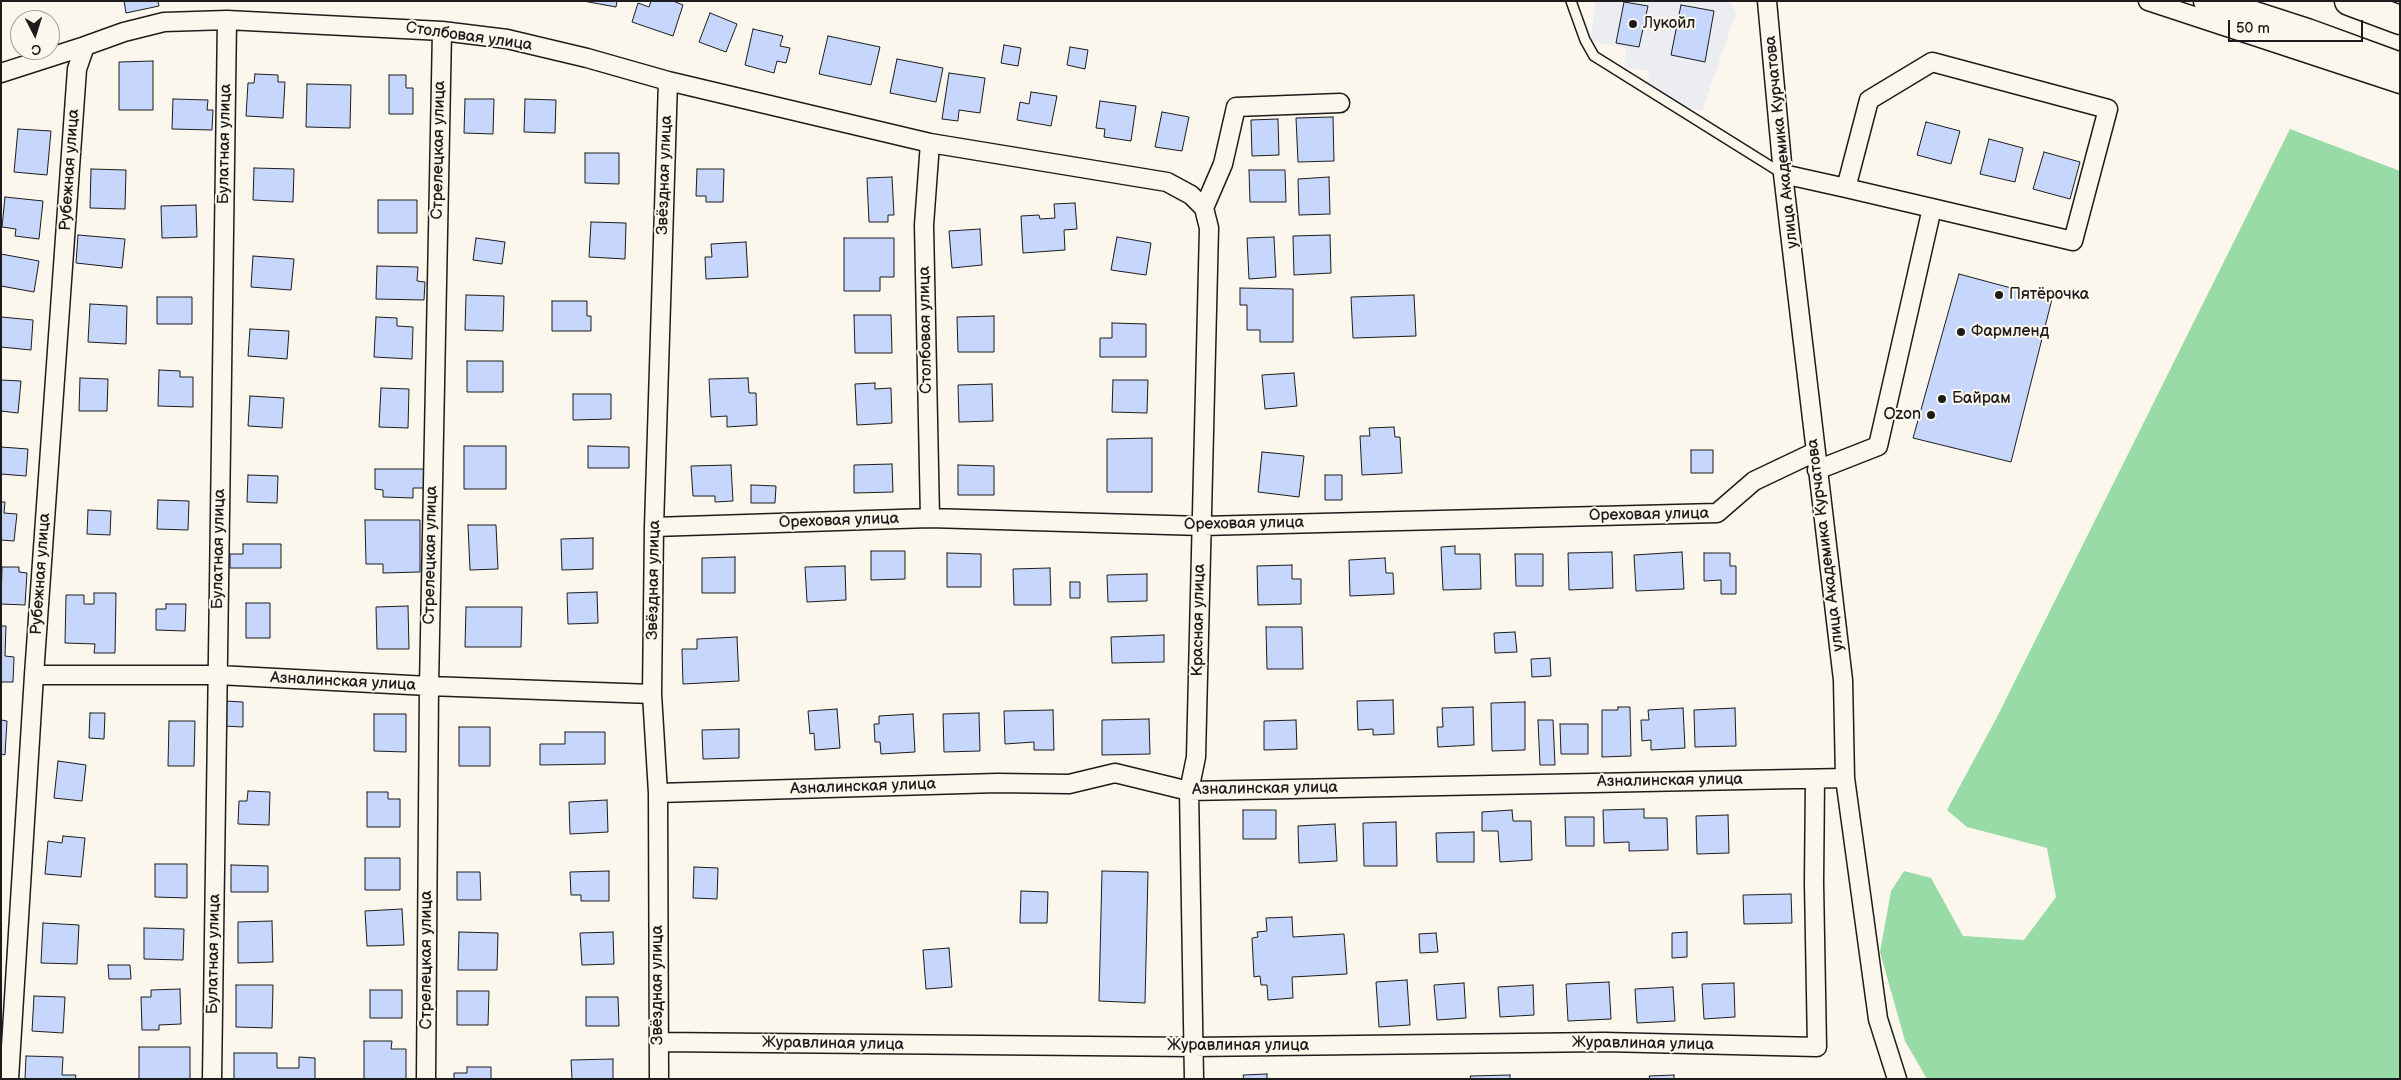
<!DOCTYPE html>
<meta charset="utf-8">
<style>
body{margin:0}
#map{position:relative;width:2401px;height:1080px;overflow:hidden;background:#fbf7ec;font-family:"Balsamiq Sans",sans-serif}
canvas{display:block}
.frame{position:absolute;inset:0;border:2px solid #1c1c1c;pointer-events:none}
.north{position:absolute;left:10px;top:10px;width:50px;height:50px;box-sizing:border-box;background:#fbf7ec;border:1px solid #a29f99;border-radius:50%;rotate:175deg;font-size:14px;font-weight:700;line-height:20px;text-align:center;color:#1c1c1c}
.north::after{content:'';display:block;margin:auto;width:18px;height:22px;background:#1c1c1c;clip-path:polygon(50% 0,100% 100%,50% 72%,0 100%)}
.scale{position:absolute;left:2228px;top:20px;width:135px;height:22px;box-sizing:border-box;border:2px solid #1c1c1c;border-top:0;padding-left:6px;font-size:15px;line-height:18px;white-space:nowrap;color:#1c1c1c;-webkit-text-stroke:4px #fbf7ec;paint-order:stroke}
</style>
<div id="map">
<canvas width="2401" height="1080"></canvas>
<div class="frame"></div>
<div class="north">С</div>
<div class="scale">50 m</div>
</div>
<script>
const g = document.querySelector('canvas').getContext('2d');
g.lineJoin = 'round';
function fill(path, color) { g.fillStyle = color; g.fill(path, 'evenodd'); }
const poly = rows => new Path2D(rows.map(r => 'M' + r).join(''));
function trace(path, color, width, dash) { g.strokeStyle = color; g.lineWidth = width; g.lineCap = dash ? 'butt' : 'round'; g.setLineDash(dash || []); g.stroke(path); }
function drawText(font, color, halo, rows, align = 'center') {
  g.font = font + ' "Balsamiq Sans",sans-serif'; g.lineWidth = 4; g.setLineDash([]); g.textBaseline = 'middle'; g.strokeStyle = halo; g.fillStyle = color; for (const [text, x, y, turn = 0] of rows) {
    g.save(); g.translate(x, y); g.rotate((+turn || 0) * Math.PI / 180); g.textAlign = isNaN(turn) ? turn : align; if (halo) g.strokeText(text, 0, 0); g.fillText(text, 0, 0); g.restore();
  }
}
fill(poly([
 [1596,1,1730,1,1736,13,1702,111,1651,101,1644,89,1650,71,1624,67,1626,48,1590,41]
]), '#ebedf1');
fill(poly([
 [2290,129,2400,171,2400,1079,1927,1079,1905,1041,1880,952,1891,891,1904,871,1931,878,1963,936,2024,940,2056,897,2047,848,1967,827,1947,810,1996,719]
]), '#99dba6');
const building = poly([
 [124,1,158,1,159,6,126,13,124,1],
 [583,1,617,1,616,7,583,1],
 [651,1,673,1,683,5,673,36,632,22,638,3,649,7,651,1],
 [1624,2,1648,6,1639,47,1616,43,1624,2],
 [1681,5,1714,11,1705,62,1671,55,1681,5],
 [710,13,737,24,726,52,699,42,710,13],
 [753,29,783,36,780,46,790,48,786,63,777,61,774,73,745,65,753,29],
 [828,36,880,47,871,85,819,74,828,36],
 [1004,45,1021,48,1018,66,1001,63,1004,45],
 [1070,47,1088,50,1085,69,1067,65,1070,47],
 [897,59,943,68,936,102,890,93,897,59],
 [153,61,153,110,119,110,119,62,153,61],
 [949,73,985,78,980,113,959,110,958,121,942,119,949,73],
 [255,74,278,75,278,82,285,82,283,118,246,116,248,83,254,83,255,74],
 [389,75,406,75,406,88,413,88,413,114,389,114,389,75],
 [307,84,351,85,350,128,306,127,307,84],
 [1031,92,1057,96,1051,126,1017,120,1020,102,1029,104,1031,92],
 [173,99,208,100,207,110,213,110,212,130,172,129,173,99],
 [465,99,494,99,493,134,464,133,465,99],
 [525,99,556,100,555,133,524,132,525,99],
 [1100,101,1136,106,1131,141,1104,137,1105,129,1096,128,1100,101],
 [1162,112,1189,117,1182,151,1155,147,1162,112],
 [1333,117,1334,161,1298,162,1296,118,1333,117],
 [1278,119,1279,155,1252,156,1251,120,1278,119],
 [1926,122,1960,131,1951,164,1917,155,1926,122],
 [18,129,51,131,47,175,14,172,18,129],
 [1989,139,2023,148,2015,182,1980,174,1989,139],
 [2044,152,2080,162,2070,199,2033,189,2044,152],
 [585,153,619,153,619,184,585,183,585,153],
 [254,168,294,169,293,202,253,200,254,168],
 [91,169,126,170,125,209,90,208,91,169],
 [697,169,724,169,723,202,706,202,706,196,696,196,697,169],
 [1249,170,1285,170,1286,202,1250,202,1249,170],
 [892,177,894,215,888,215,888,222,869,222,867,178,892,177],
 [1329,177,1330,214,1299,215,1298,179,1329,177],
 [5,197,43,201,39,239,15,236,16,229,2,227,5,197],
 [378,200,417,200,417,233,378,233,378,200],
 [1075,203,1077,229,1064,230,1065,250,1023,253,1021,216,1039,215,1040,219,1055,218,1054,204,1075,203],
 [196,205,197,237,162,238,161,206,196,205],
 [591,222,626,223,625,259,589,257,591,222],
 [980,229,982,265,952,268,949,231,980,229],
 [78,235,125,239,122,268,76,263,78,235],
 [1330,235,1331,273,1294,275,1293,236,1330,235],
 [1117,237,1151,243,1146,275,1111,270,1117,237],
 [1274,237,1276,277,1249,279,1247,238,1274,237],
 [476,238,505,242,502,264,473,260,476,238],
 [844,238,894,238,894,277,880,277,880,291,844,291,844,238],
 [746,242,748,277,706,279,705,257,712,257,711,244,746,242],
 [1,254,39,261,34,292,1,286,1,254],
 [253,256,294,259,291,290,251,287,253,256],
 [377,266,418,267,417,281,425,282,424,300,376,299,377,266],
 [1959,274,2052,299,2011,462,1913,438,1959,274],
 [1240,288,1293,289,1293,342,1260,342,1260,330,1247,330,1247,305,1240,305,1240,288],
 [466,295,504,296,503,331,465,330,466,295],
 [1414,295,1416,336,1353,338,1351,297,1414,295],
 [157,297,192,297,192,324,157,324,157,297],
 [552,301,587,301,587,316,591,316,591,331,552,331,552,301],
 [90,304,127,306,126,344,88,342,90,304],
 [854,315,891,315,892,353,855,353,854,315],
 [994,316,994,352,958,352,957,317,994,316],
 [1,317,33,320,31,350,1,347,1,317],
 [376,317,397,318,397,326,413,327,412,359,374,357,376,317],
 [1112,323,1146,324,1146,357,1100,357,1100,338,1112,338,1112,323],
 [250,329,289,331,287,359,248,356,250,329],
 [467,361,503,361,503,392,467,392,467,361],
 [159,370,180,371,180,377,193,377,193,407,158,406,159,370],
 [1294,373,1297,406,1265,409,1262,375,1294,373],
 [80,378,108,379,107,411,79,411,80,378],
 [748,378,749,393,756,393,757,425,727,427,727,416,711,417,709,379,748,378],
 [1,380,21,381,18,413,1,411,1,380],
 [1113,380,1148,380,1147,413,1112,412,1113,380],
 [875,383,875,389,891,388,892,423,857,425,855,384,875,383],
 [992,384,993,421,959,422,958,385,992,384],
 [381,388,409,389,408,428,379,427,381,388],
 [573,394,611,394,611,419,573,420,573,394],
 [250,396,284,398,282,428,248,426,250,396],
 [1394,427,1395,437,1400,437,1402,473,1362,475,1360,436,1370,436,1369,428,1394,427],
 [1152,438,1152,492,1107,492,1107,439,1152,438],
 [464,446,506,446,506,489,464,489,464,446],
 [588,446,629,447,629,468,588,468,588,446],
 [1,447,28,449,26,476,1,474,1,447],
 [1691,450,1713,450,1713,473,1691,473,1691,450],
 [1262,452,1304,456,1299,497,1258,492,1262,452],
 [892,464,893,492,854,493,854,465,892,464],
 [731,465,733,501,715,502,715,496,693,496,691,466,731,465],
 [958,465,994,466,994,495,958,495,958,465],
 [375,469,424,469,424,488,413,488,413,498,383,497,383,490,375,489,375,469],
 [248,475,278,476,277,503,247,502,248,475],
 [1325,475,1342,475,1342,500,1325,500,1325,475],
 [751,485,776,486,775,503,751,503,751,485],
 [158,500,189,501,188,530,157,529,158,500],
 [1,502,5,502,4,513,17,514,14,541,1,540,1,502],
 [88,510,111,511,110,535,87,534,88,510],
 [365,520,420,520,420,572,383,573,383,564,366,564,365,520],
 [468,525,496,525,498,569,470,570,468,525],
 [593,538,593,569,562,570,561,539,593,538],
 [243,544,281,544,281,568,230,568,230,554,243,554,243,544],
 [1455,546,1455,554,1480,554,1481,589,1443,590,1441,547,1455,546],
 [871,551,905,551,905,579,871,580,871,551],
 [1612,552,1613,588,1569,590,1568,553,1612,552],
 [1682,552,1684,589,1636,591,1634,555,1682,552],
 [947,553,981,554,981,587,947,587,947,553],
 [1704,553,1730,553,1730,566,1736,566,1736,594,1721,594,1721,580,1704,581,1704,553],
 [1515,554,1543,554,1543,586,1516,586,1515,554],
 [735,557,735,593,702,593,702,558,735,557],
 [1385,558,1386,573,1393,573,1394,594,1350,596,1349,560,1385,558],
 [1292,565,1292,579,1301,579,1301,604,1258,605,1257,566,1292,565],
 [845,566,846,600,807,602,805,567,845,566],
 [2,567,19,567,19,572,27,573,25,605,1,604,2,567],
 [1050,568,1051,605,1014,605,1013,569,1050,568],
 [1147,574,1147,601,1108,602,1107,575,1147,574],
 [1070,582,1080,582,1080,598,1070,598,1070,582],
 [597,592,598,623,568,624,567,593,597,592],
 [94,593,116,593,115,653,94,653,95,644,65,643,66,595,84,595,84,604,94,604,94,593],
 [246,603,270,603,270,638,246,638,246,603],
 [166,604,186,604,185,631,156,630,156,609,166,609,166,604],
 [408,606,409,649,377,649,376,607,408,606],
 [466,607,522,607,521,647,465,647,466,607],
 [1,626,6,626,5,656,14,657,13,682,1,682,1,626],
 [1266,627,1302,627,1303,669,1267,669,1266,627],
 [1515,632,1517,652,1495,653,1494,633,1515,632],
 [1164,635,1164,662,1112,663,1111,637,1164,635],
 [737,637,739,681,683,684,682,649,697,649,697,639,737,637],
 [1550,658,1551,676,1532,677,1531,659,1550,658],
 [1393,700,1394,734,1373,735,1373,729,1358,730,1357,701,1393,700],
 [224,701,243,702,243,727,223,726,224,701],
 [1525,702,1525,750,1492,751,1491,703,1525,702],
 [1473,707,1474,745,1438,747,1437,727,1443,727,1442,708,1473,707],
 [1618,707,1630,707,1631,756,1602,757,1602,710,1618,710,1618,707],
 [1683,708,1685,748,1651,750,1651,740,1642,741,1641,720,1649,720,1648,710,1683,708],
 [1735,708,1736,746,1695,747,1694,710,1735,708],
 [837,709,840,748,815,750,814,733,810,734,808,711,837,709],
 [1053,710,1054,750,1034,750,1034,742,1005,744,1004,711,1053,710],
 [90,713,105,713,104,739,89,738,90,713],
 [979,713,980,751,944,752,943,714,979,713],
 [374,714,406,714,406,752,374,751,374,714],
 [913,714,915,752,881,754,880,742,875,742,874,724,879,724,879,716,913,714],
 [1149,719,1150,754,1102,755,1102,720,1149,719],
 [1,720,7,721,5,755,1,754,1,720],
 [1296,720,1297,749,1264,750,1264,721,1296,720],
 [1538,720,1553,720,1555,765,1540,765,1538,720],
 [169,721,195,721,194,766,168,766,169,721],
 [1560,724,1588,724,1588,754,1561,754,1560,724],
 [459,727,490,727,490,766,459,766,459,727],
 [739,729,739,758,703,759,702,730,739,729],
 [565,732,605,732,605,764,540,765,540,744,565,744,565,732],
 [58,761,86,765,82,801,54,798,58,761],
 [248,791,270,792,269,825,238,824,239,801,247,801,248,791],
 [367,792,388,792,388,799,400,799,400,827,367,827,367,792],
 [607,800,608,832,570,834,569,802,607,800],
 [1644,809,1644,818,1667,818,1668,850,1629,851,1629,842,1604,843,1603,810,1644,809],
 [1243,810,1276,810,1276,839,1243,839,1243,810],
 [1512,810,1513,821,1531,821,1532,860,1500,862,1498,831,1482,831,1482,812,1512,810],
 [1728,815,1729,853,1697,854,1696,816,1728,815],
 [1565,817,1594,817,1594,846,1566,846,1565,817],
 [1396,822,1397,866,1364,866,1363,823,1396,822],
 [1335,824,1337,861,1299,863,1298,826,1335,824],
 [1474,832,1474,862,1437,862,1436,833,1474,832],
 [63,836,85,838,81,877,45,874,48,841,62,843,63,836],
 [365,858,400,858,400,890,365,890,365,858],
 [155,864,187,864,187,898,155,897,155,864],
 [231,865,268,866,268,892,231,892,231,865],
 [694,867,718,868,717,899,693,898,694,867],
 [609,871,609,901,581,901,581,895,571,895,570,872,609,871],
 [1102,871,1148,872,1145,1003,1099,1001,1102,871],
 [457,872,480,872,481,900,457,900,457,872],
 [1021,891,1048,892,1047,923,1020,923,1021,891],
 [1791,894,1792,923,1744,924,1743,895,1791,894],
 [402,909,404,945,367,946,365,911,402,909],
 [1292,917,1293,937,1344,934,1347,974,1292,977,1293,998,1268,1000,1267,985,1261,985,1260,976,1254,977,1252,938,1258,937,1257,932,1267,931,1266,918,1292,917],
 [272,921,273,962,238,963,238,922,272,921],
 [43,923,79,925,77,964,41,963,43,923],
 [144,928,184,929,183,960,144,959,144,928],
 [459,932,498,933,497,970,458,970,459,932],
 [613,932,614,964,582,965,580,933,613,932],
 [1687,932,1687,957,1672,958,1672,933,1687,932],
 [1436,933,1438,952,1420,953,1419,934,1436,933],
 [949,948,952,987,926,989,923,950,949,948],
 [108,965,130,965,131,979,109,979,108,965],
 [1407,980,1410,1025,1379,1027,1376,982,1407,980],
 [1609,982,1611,1019,1568,1021,1566,984,1609,982],
 [1464,983,1466,1018,1437,1020,1434,985,1464,983],
 [1734,983,1735,1017,1704,1019,1702,984,1734,983],
 [236,985,273,985,272,1028,236,1027,236,985],
 [1533,985,1534,1015,1500,1017,1498,987,1533,985],
 [1673,987,1675,1021,1637,1023,1635,989,1673,987],
 [180,989,181,1024,159,1025,159,1030,142,1030,141,997,151,997,151,990,180,989],
 [370,990,402,990,402,1018,370,1018,370,990],
 [457,991,489,991,488,1025,457,1025,457,991],
 [34,996,65,997,63,1033,32,1031,34,996],
 [586,997,618,997,619,1026,586,1026,586,997],
 [364,1041,392,1041,391,1049,406,1049,406,1079,364,1079,364,1041],
 [139,1047,190,1047,190,1079,139,1079,139,1047],
 [234,1053,277,1053,277,1068,299,1068,299,1057,315,1058,315,1079,234,1079,234,1053],
 [26,1056,63,1057,62,1075,76,1075,75,1079,25,1079,26,1056],
 [613,1059,613,1079,572,1079,571,1060,613,1059],
 [467,1067,491,1067,491,1079,454,1079,454,1073,467,1073,467,1067],
 [1267,1074,1267,1079,1244,1079,1243,1075,1267,1074],
 [1510,1075,1510,1079,1471,1079,1470,1076,1510,1075],
 [1674,1075,1674,1079,1650,1079,1649,1076,1674,1075]
]);
fill(building, '#c7d6fc');
trace(building, '#1c1c1c', 1);
const service = poly([
 [1571,1,1585,40,1594,56,1783,174]
]);
const minor = poly([
 [1767,1,1783,174,1843,680,1845,778,1878,1019,1897,1079],
 [2148,1,2400,84],
 [1,73,85,46],
 [930,143,924,225,930,518],
 [1783,174,1846,188,2073,241,2108,109,1932,62,1869,100,1846,188],
 [1204,208,1223,164,1236,107,1340,103],
 [1817,470,1878,446,1932,208],
 [654,527,930,518,1202,526,1717,513,1754,481,1815,452],
 [34,675,218,675,429,686,652,694],
 [658,793,997,783,1069,784,1115,773,1189,791,1845,778],
 [659,1042,1193,1047,1604,1042,1817,1047,1814,883,1815,779],
 [9,1079,34,675,77,69,85,46,124,32,164,22,227,20,442,31,507,39,587,58,668,81,930,143,1167,182,1191,195,1204,208,1209,228,1196,757,1189,791,1194,1079],
 [212,1079,227,20],
 [426,1079,429,686,442,31],
 [659,1079,658,793,652,694,654,527,668,81]
]);
const trunk = poly([
 [2208,1,2307,33,2400,67],
 [2349,1,2400,20]
]);
trace(service, '#1c1c1c', 12);
trace(minor, '#1c1c1c', 21);
trace(trunk, '#1c1c1c', 31);
trace(service, '#fbf7ec', 9);
trace(minor, '#fbf7ec', 18);
trace(trunk, '#fbf7ec', 28);
for (const [x, y, r, color] of [
 [1633,24,5,"#1c1c1c"],
 [1999,295,5,"#1c1c1c"],
 [1961,332,5,"#1c1c1c"],
 [1942,399,5,"#1c1c1c"],
 [1931,415,5,"#1c1c1c"]
]) { const dot = new Path2D(); dot.arc(x, y, r, 0, 2 * Math.PI); g.fillStyle = color; g.fill(dot); trace(dot, '#fbf7ec', 2); }
drawText('16px', '#1c1c1c', '#fbf7ec', [
 ["Лукойл",1643,24],
 ["Пятёрочка",2009,295],
 ["Фармленд",1971,332],
 ["Байрам",1952,399],
 ["Ozon",1921,415,"right"]
], 'left');
drawText('16px', '#1c1c1c', '#fbf7ec', [
 ["Столбовая улица",469,37,8],
 ["улица Академика Курчатова",1782,142,-96],
 ["Булатная улица",225,144,-89],
 ["Стрелецкая улица",439,150,-89],
 ["Рубежная улица",70,170,-86],
 ["Звёздная улица",665,175,-88],
 ["Столбовая улица",926,330,-91],
 ["Ореховая улица",1649,515,-1],
 ["Ореховая улица",839,521,-2],
 ["Ореховая улица",1244,524,-1],
 ["улица Академика Курчатова",1826,545,-97],
 ["Булатная улица",219,549,-89],
 ["Стрелецкая улица",431,555,-89],
 ["Рубежная улица",41,574,-86],
 ["Звёздная улица",654,580,-89],
 ["Красная улица",1199,620,-89],
 ["Азналинская улица",343,682,3],
 ["Азналинская улица",1670,781,-1],
 ["Азналинская улица",863,787,-2],
 ["Азналинская улица",1265,789,-1],
 ["Булатная улица",214,954,-89],
 ["Стрелецкая улица",427,960,-90],
 ["Звёздная улица",658,985,-90],
 ["Журавлиная улица",833,1044,1],
 ["Журавлиная улица",1643,1044,1],
 ["Журавлиная улица",1238,1046]
]);
</script>
